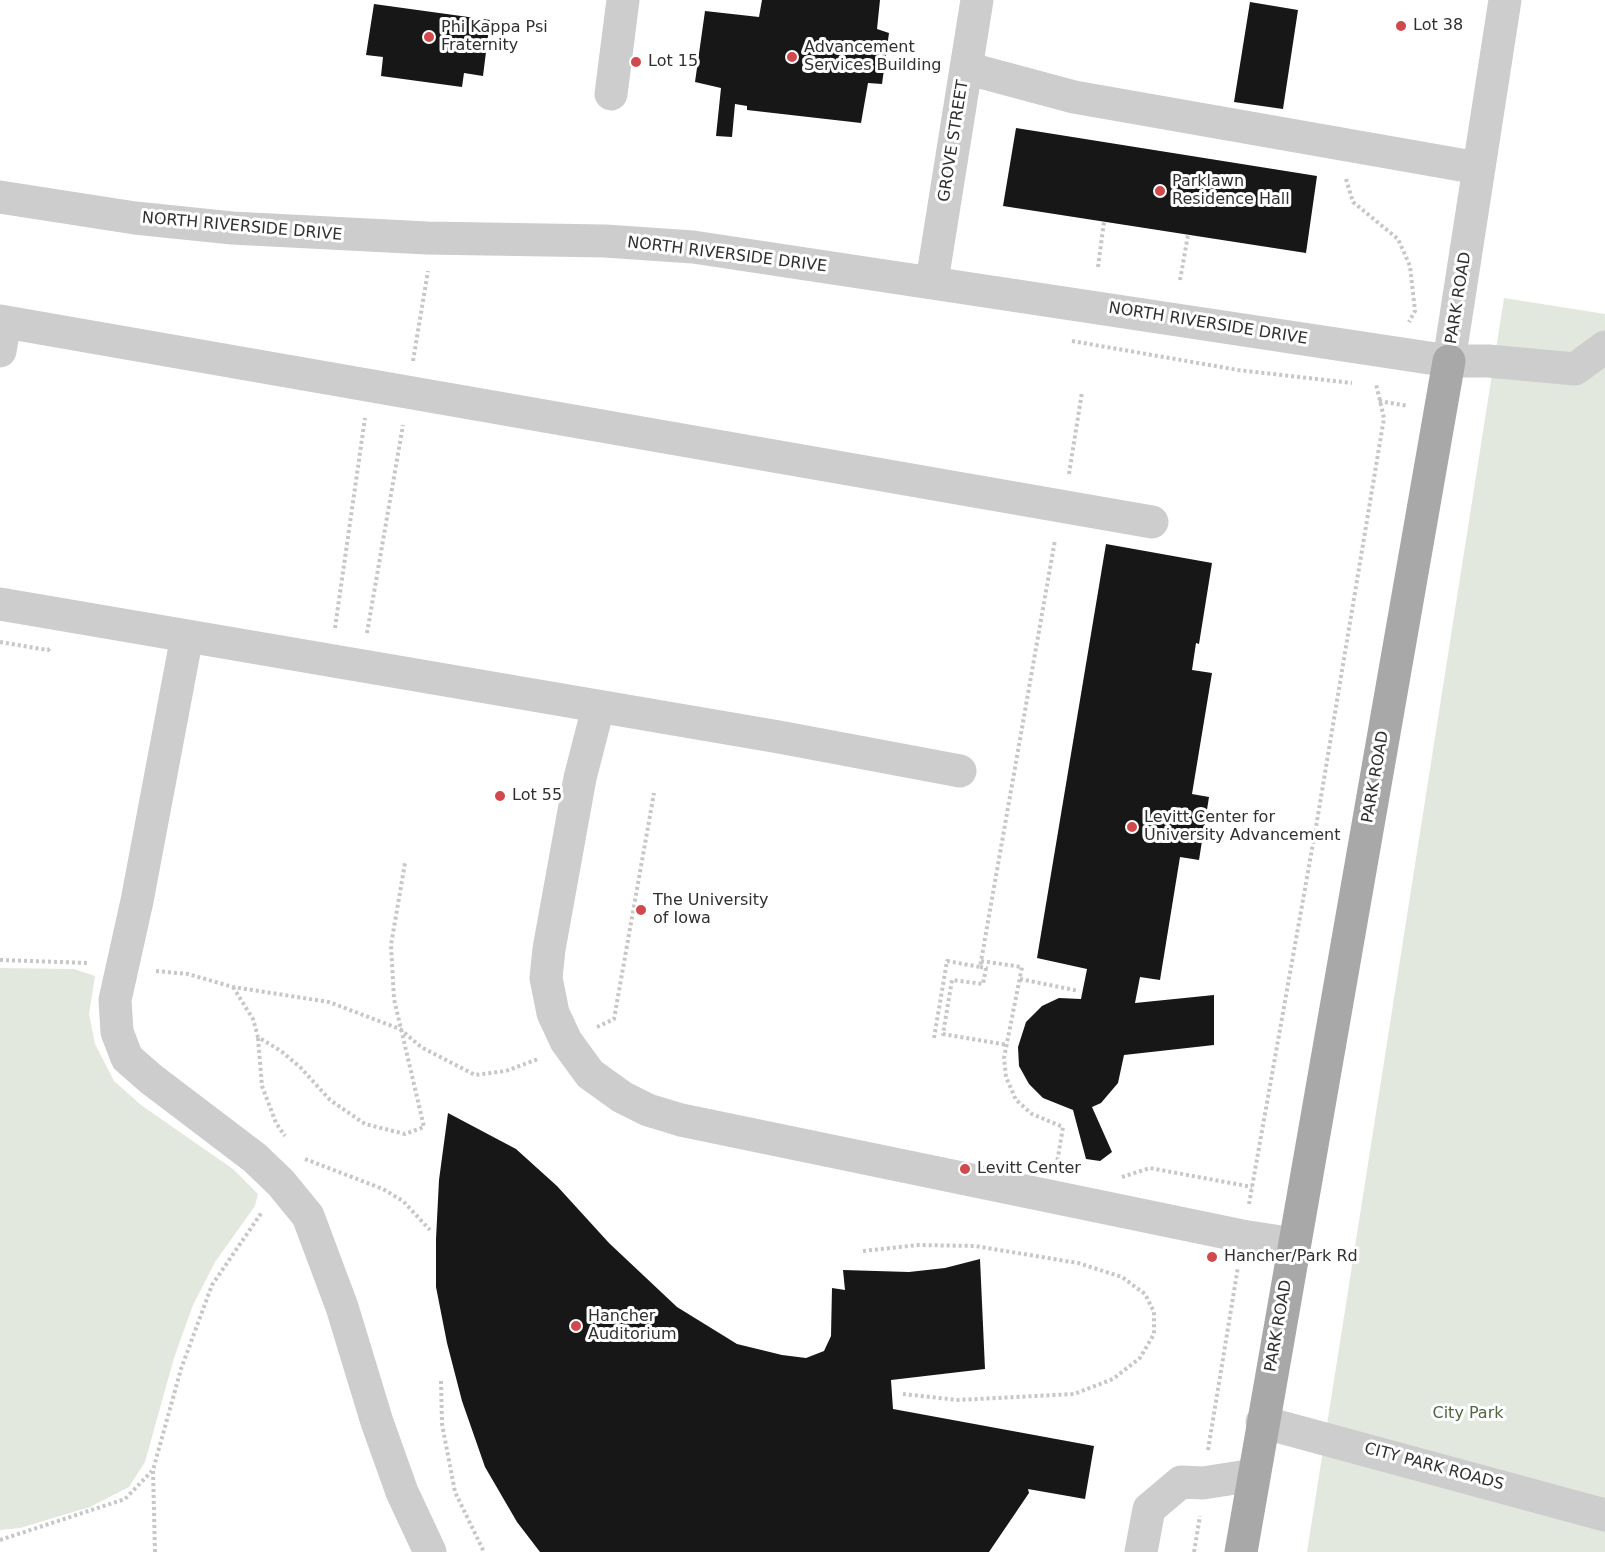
<!DOCTYPE html>
<style>
body{margin:0}
canvas{display:block;background:#fff}
</style>
<canvas width="1605" height="1552"></canvas>
<script>
const g = document.querySelector('canvas').getContext('2d');
g.lineJoin = 'round';
function fill(path, color) { g.fillStyle = color; g.fill(path, 'evenodd'); }
const poly = rows => new Path2D(rows.map(r => 'M' + r).join(''));
function trace(path, color, width, dash) { g.strokeStyle = color; g.lineWidth = width; g.lineCap = dash ? 'butt' : 'round'; g.setLineDash(dash || []); g.stroke(path); }
function drawText(font, color, halo, rows, align = 'center') {
  g.font = font + ' "DejaVu Sans",sans-serif'; g.lineWidth = 6; g.setLineDash([]); g.textBaseline = 'middle'; g.strokeStyle = halo; g.fillStyle = color; for (const [text, x, y, turn = 0] of rows) {
    g.save(); g.translate(x, y); g.rotate((+turn || 0) * Math.PI / 180); g.textAlign = isNaN(turn) ? turn : align; if (halo) g.strokeText(text, 0, 0); g.fillText(text, 0, 0); g.restore();
  }
}
fill(poly([
 [1504,298,1605,314,1605,1552,1307,1552],
 [0,968,74,969,95,976,89,1014,95,1044,114,1081,141,1105,233,1169,258,1194,255,1206,215,1262,193,1305,174,1358,145,1462,129,1487,90,1507,20,1528,0,1530]
]), '#e2e8dd');
fill(poly([
 [762,0,880,0,877,29,889,33,882,84,868,83,861,123,747,110,747,106,735,104,732,137,716,136,721,88,695,82,705,11,759,17],
 [1250,2,1298,10,1283,109,1234,102],
 [374,4,490,20,483,76,464,73,462,87,381,76,383,57,366,55],
 [1016,128,1317,176,1306,253,1003,206],
 [1106,544,1212,563,1199,644,1196,643,1192,670,1212,673,1192,794,1209,797,1199,860,1180,857,1160,980,1140,977,1135,1003,1214,995,1214,1045,1124,1055,1118,1083,1101,1103,1092,1107,1112,1152,1100,1161,1086,1159,1073,1110,1043,1098,1029,1084,1019,1066,1018,1047,1026,1022,1042,1006,1059,998,1081,999,1087,969,1037,958],
 [448,1113,516,1149,557,1186,609,1243,677,1307,737,1344,782,1355,806,1358,824,1351,831,1336,832,1288,845,1290,843,1270,909,1272,945,1268,980,1259,985,1369,891,1380,893,1409,1094,1446,1085,1499,1028,1489,1029,1493,989,1552,540,1552,517,1522,485,1467,462,1401,447,1343,436,1287,436,1239,439,1180]
]), '#171717');
trace(poly([
 [1346,179,1353,202,1398,239,1410,266,1415,311,1409,322],
 [1098,267,1104,222],
 [1180,280,1188,235],
 [1072,341,1238,370,1352,383],
 [413,361,428,271],
 [1379,401,1408,406],
 [1069,474,1082,392],
 [335,628,365,418],
 [367,633,403,425],
 [0,642,48,650,51,647],
 [0,960,89,963],
 [981,961,1022,967,1004,1058,1006,1077,1016,1100,1032,1114,1063,1127,1057,1163],
 [980,967,986,968,983,984,952,980,943,1034,1008,1045],
 [156,971,188,974,233,987,329,1002,400,1029,421,1047,475,1075,506,1071,538,1059],
 [1020,979,1079,991],
 [233,987,253,1019,258,1037,281,1051,301,1068,330,1100,365,1124,405,1134,424,1127,394,999,391,945,405,863],
 [597,1027,614,1019,654,793],
 [258,1038,262,1086,276,1123,285,1136],
 [934,1038,947,961,980,967,1055,540],
 [305,1159,383,1189,403,1201,430,1230],
 [1122,1177,1150,1168,1252,1187],
 [1249,1204,1317,821,1384,418,1376,384],
 [863,1251,918,1245,975,1246,1078,1263,1122,1277,1145,1294,1154,1312,1154,1334,1140,1358,1113,1379,1074,1394,958,1400,903,1394],
 [441,1381,442,1424,455,1492,484,1552],
 [1208,1450,1238,1267],
 [0,1540,125,1499,152,1471],
 [155,1552,153,1470,181,1369,212,1285,262,1212],
 [1194,1552,1200,1516]
]), '#c7c7c7', 4, [3, 3]);
trace(poly([
 [966,68,1074,97,1478,168],
 [611,94,623,0],
 [0,197,135,218,232,228,427,238,605,241,693,247,1449,361,1488,361,1575,369,1605,347],
 [932,281,977,0],
 [0,321,1152,522],
 [0,351,5,322],
 [1449,361,1505,0],
 [0,604,779,737,960,771],
 [187,636,137,901,115,1000,117,1032,127,1058,151,1079,255,1158,281,1183,308,1216,342,1307,377,1422,402,1492,430,1552],
 [598,708,580,778,549,949,546,978,553,1013,566,1041,590,1074,622,1097,648,1110,681,1120,1242,1236,1294,1244],
 [1262,1422,1605,1515],
 [1141,1552,1149,1509,1181,1482,1203,1483,1254,1475]
]), '#cdcdcd', 33);
trace(poly([
 [1241,1552,1449,361]
]), '#a8a8a8', 33);
for (const [x, y, r, color] of [
 [1401,26,6,"#d0494d"],
 [429,37,6,"#d0494d"],
 [792,57,6,"#d0494d"],
 [636,62,6,"#d0494d"],
 [1160,191,6,"#d0494d"],
 [500,796,6,"#d0494d"],
 [1132,827,6,"#d0494d"],
 [641,910,6,"#d0494d"],
 [965,1169,6,"#d0494d"],
 [1212,1257,6,"#d0494d"],
 [576,1326,6,"#d0494d"]
]) { const dot = new Path2D(); dot.arc(x, y, r, 0, 2 * Math.PI); g.fillStyle = color; g.fill(dot); trace(dot, '#fff', 2); }
drawText('16px', '#303030', '#fff', [
 ["Lot 38",1413,26],
 ["Phi Kappa Psi",441,28],
 ["Fraternity",441,46],
 ["Advancement",804,48],
 ["Services Building",804,66],
 ["Lot 15",648,62],
 ["Parklawn",1172,182],
 ["Residence Hall",1172,200],
 ["Lot 55",512,796],
 ["Levitt Center for",1144,818],
 ["University Advancement",1144,836],
 ["The University",653,901],
 ["of Iowa",653,919],
 ["Levitt Center",977,1169],
 ["Hancher/Park Rd",1224,1257],
 ["Hancher",588,1317],
 ["Auditorium",588,1335]
], 'left');
drawText('16px', '#303030', '#fff', [
 ["GROVE STREET",954,141,-81],
 ["NORTH RIVERSIDE DRIVE",242,227,5],
 ["NORTH RIVERSIDE DRIVE",727,255,7],
 ["PARK ROAD",1459,298,-81],
 ["NORTH RIVERSIDE DRIVE",1208,324,9],
 ["PARK ROAD",1376,777,-80],
 ["PARK ROAD",1279,1326,-80],
 ["CITY PARK ROADS",1434,1467,15]
]);
drawText('16px', '#526642', '#fff', [
 ["City Park",1468,1414]
]);
</script>
